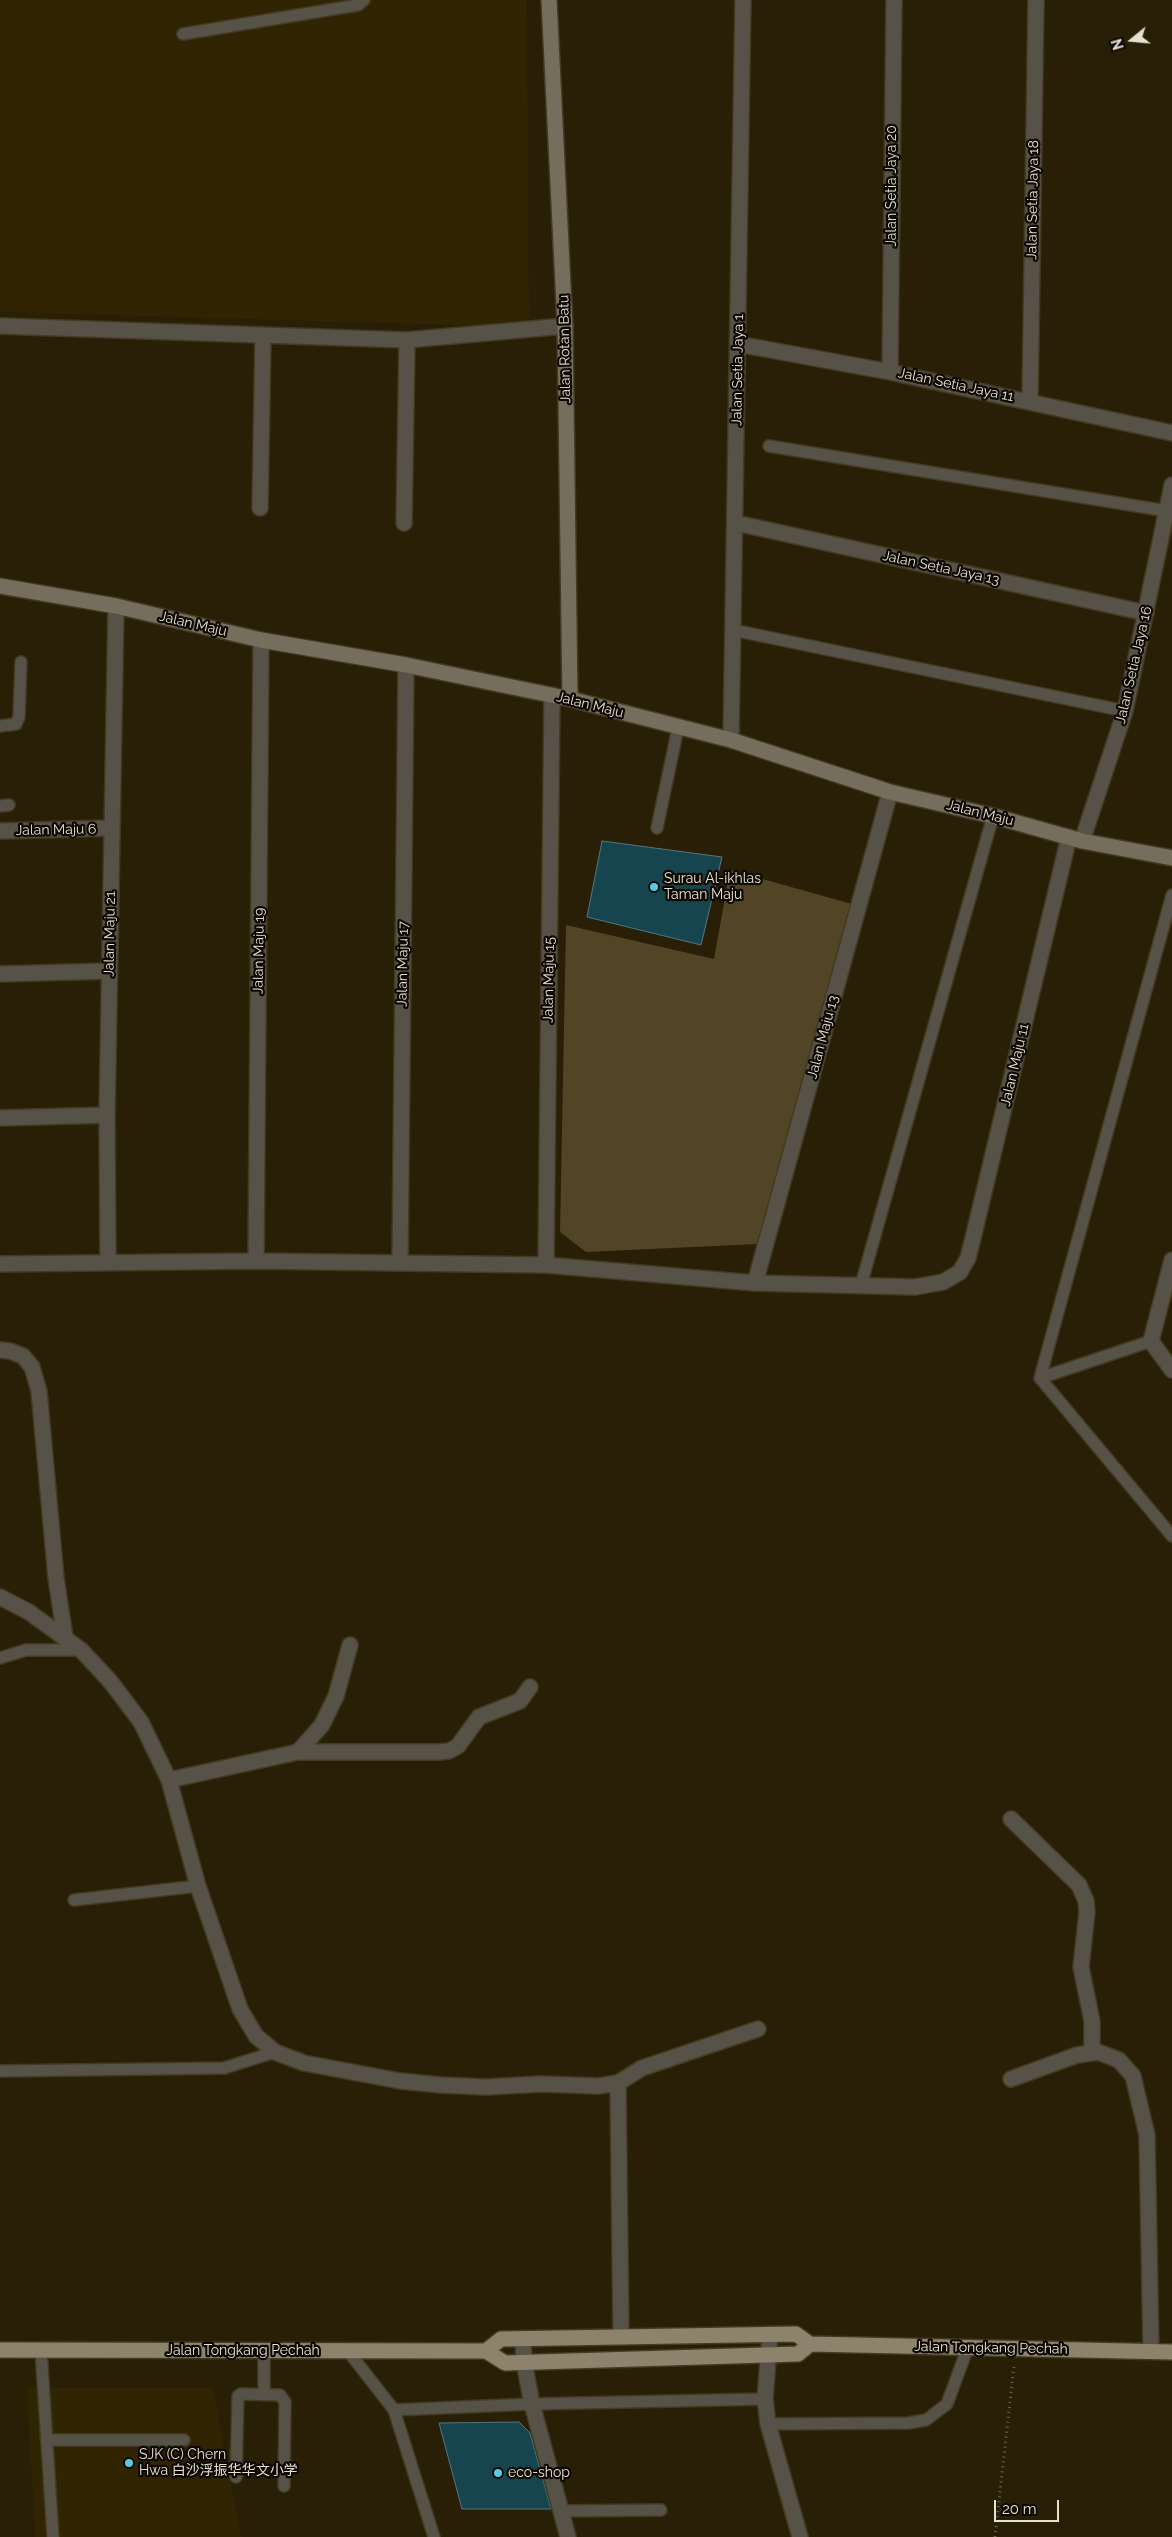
<!DOCTYPE html>
<meta charset="utf-8">
<style>
body{margin:0}
#map{position:relative;width:1172px;height:2537px;overflow:hidden;background:#281f06;font-family:Raleway,sans-serif}
canvas{display:block}
.north{position:absolute;left:1107px;top:15px;width:50px;height:50px;-webkit-text-stroke:4px #0d0902;paint-order:stroke;rotate:253deg;font-size:14px;font-weight:700;line-height:20px;text-align:center;color:#e6e0d1}
.north::after{content:'';display:block;margin:auto;width:18px;height:22px;background:#e6e0d1;clip-path:polygon(50% 0,100% 100%,50% 72%,0 100%)}
.scale{position:absolute;left:994px;top:2500px;width:65px;height:22px;box-sizing:border-box;border:2px solid #e6e0d1;border-top:0;padding-left:6px;font-size:15px;line-height:18px;white-space:nowrap;color:#e6e0d1;-webkit-text-stroke:4px #0d0902;paint-order:stroke}
</style>
<div id="map">
<canvas width="1172" height="2537"></canvas>
<div class="north">N</div>
<div class="scale">20 m</div>
</div>
<script>
const g = document.querySelector('canvas').getContext('2d');
g.lineJoin = 'round';
function fill(path, color) { g.fillStyle = color; g.fill(path, 'evenodd'); }
const poly = rows => new Path2D(rows.map(r => 'M' + r).join(''));
function trace(path, color, width, dash) { g.strokeStyle = color; g.lineWidth = width; g.lineCap = dash ? 'butt' : 'round'; g.setLineDash(dash || []); g.stroke(path); }
function drawText(font, color, halo, rows, align = 'center') {
  g.font = font + ' Raleway,"Noto Sans SC",sans-serif'; g.lineWidth = 4.5; g.setLineDash([]); g.textBaseline = 'middle'; g.strokeStyle = halo; g.fillStyle = color; for (const [text, x, y, turn = 0] of rows) {
    g.save(); g.translate(x, y); g.rotate((+turn || 0) * Math.PI / 180); g.textAlign = isNaN(turn) ? turn : align; if (halo) g.strokeText(text, 0, 0); g.fillText(text, 0, 0); g.restore();
  }
}
fill(poly([
 [0,0,527,0,529,327,0,312],
 [27,2388,213,2388,241,2537,35,2537]
]), '#302403');
fill(poly([
 [730,870,852,904,757,1244,586,1252,560,1232,566,925,714,959]
]), '#524525');
const building = poly([
 [602,841,722,857,701,945,587,917,602,841],
 [519,2422,530,2433,551,2509,462,2509,439,2423,519,2422]
]);
fill(building, '#164550');
trace(building, '#55767f', 1);
const lane = poly([
 [183,34,358,5,364,0],
 [769,446,1167,511],
 [733,630,1125,711],
 [0,726,16,724,19,717,21,662],
 [0,806,9,805],
 [657,828,678,728],
 [1172,895,1040,1378,1172,1536],
 [861,1285,993,816],
 [1040,1378,1151,1341],
 [0,1658,26,1650,81,1650],
 [74,1900,198,1886],
 [0,2071,224,2068,275,2052],
 [41,2350,53,2537],
 [264,2351,264,2395],
 [348,2351,394,2410,532,2404,765,2399],
 [394,2410,434,2537],
 [768,2424,908,2423,926,2420,947,2404,968,2347],
 [47,2440,184,2440],
 [236,2477,238,2396,241,2394,280,2395,285,2402,284,2486],
 [561,2511,661,2510]
]);
const street = poly([
 [0,326,407,340,565,326],
 [738,344,890,372,1172,433],
 [890,372,894,0],
 [1030,400,1036,0],
 [260,508,263,336],
 [404,523,407,340],
 [736,523,1146,613],
 [731,740,743,0],
 [0,831,111,828],
 [1082,841,1125,711,1172,485],
 [0,974,109,971],
 [0,1118,107,1115],
 [1172,1260,1151,1341,1172,1370],
 [256,1261,261,640],
 [108,1262,107,1115,116,606],
 [400,1263,406,665],
 [0,1264,256,1261,546,1265,755,1283,915,1287,943,1282,960,1272,968,1258,973,1238,1069,837],
 [546,1265,552,695],
 [755,1283,890,792],
 [0,1350,10,1351,23,1356,32,1367,39,1391,56,1578,65,1637],
 [0,1597,29,1612,81,1650,110,1681,141,1722,169,1780,198,1886,240,2009,256,2036,275,2052,304,2063,400,2081,441,2085,486,2087,541,2084,598,2086,618,2083,642,2068,758,2029],
 [298,1752,439,1752,449,1751,458,1746,479,1717,520,1701,530,1687],
 [169,1780,298,1752,322,1725,336,1696,350,1645],
 [1011,1819,1079,1885,1086,1901,1087,1912,1081,1967,1092,2021,1092,2053],
 [1011,2079,1077,2055,1098,2052,1119,2060,1133,2076,1147,2135,1151,2351],
 [618,2083,621,2337],
 [770,2334,765,2399,768,2424,800,2537],
 [523,2339,524,2362,532,2404,568,2537]
]);
const secondary = poly([
 [549,0,565,326,570,699],
 [0,586,116,606,261,640,406,665,570,699,731,740,890,792,993,816,1082,841,1172,858]
]);
const primary = poly([
 [0,2350,486,2351,505,2363,798,2354,810,2344],
 [486,2351,501,2339,796,2334,810,2344,1172,2352]
]);
trace(lane, '#433a22', 14);
trace(street, '#433a22', 18);
trace(secondary, '#433a22', 18);
trace(primary, '#433a22', 18);
trace(poly([
 [995,2537,1014,2366]
]), '#6e6650', 3, [1, 4]);
trace(lane, '#565247', 11);
trace(street, '#565247', 15);
trace(secondary, '#756e5d', 15);
trace(primary, '#8d836d', 15);
for (const [x, y, r, color] of [
 [654,887,5,"#58c9e3"],
 [129,2463,5,"#58c9e3"],
 [498,2473,5,"#58c9e3"]
]) { const dot = new Path2D(); dot.arc(x, y, r, 0, 2 * Math.PI); g.fillStyle = color; g.fill(dot); trace(dot, '#0d0902', 2); }
drawText('14px', '#e6e0d1', '#0d0902', [
 ["Jalan Setia Jaya 20",892,186,-90],
 ["Jalan Setia Jaya 18",1033,200,-89],
 ["Jalan Rotan Batu",565,349,-91],
 ["Jalan Setia Jaya 1",738,370,-89],
 ["Jalan Setia Jaya 11",956,385,12],
 ["Jalan Setia Jaya 13",941,568,12],
 ["Jalan Maju",193,624,13],
 ["Jalan Setia Jaya 16",1134,665,-77],
 ["Jalan Maju",590,705,14],
 ["Jalan Maju",980,813,14],
 ["Jalan Maju 6",56,830,-1],
 ["Jalan Maju 21",110,934,-89],
 ["Jalan Maju 19",259,951,-89],
 ["Jalan Maju 17",403,964,-89],
 ["Jalan Maju 15",549,980,-89],
 ["Jalan Maju 13",823,1037,-75],
 ["Jalan Maju 11",1015,1065,-77],
 ["Jalan Tongkang Pechah",991,2348,1],
 ["Jalan Tongkang Pechah",243,2351]
]);
drawText('14px', '#e6e0d1', '#0d0902', [
 ["Surau Al-ikhlas",664,879],
 ["Taman Maju",664,895],
 ["SJK (C) Chern",139,2455],
 ["Hwa 白沙浮振华华文小学",139,2471],
 ["eco-shop",508,2473]
], 'left');
</script>
